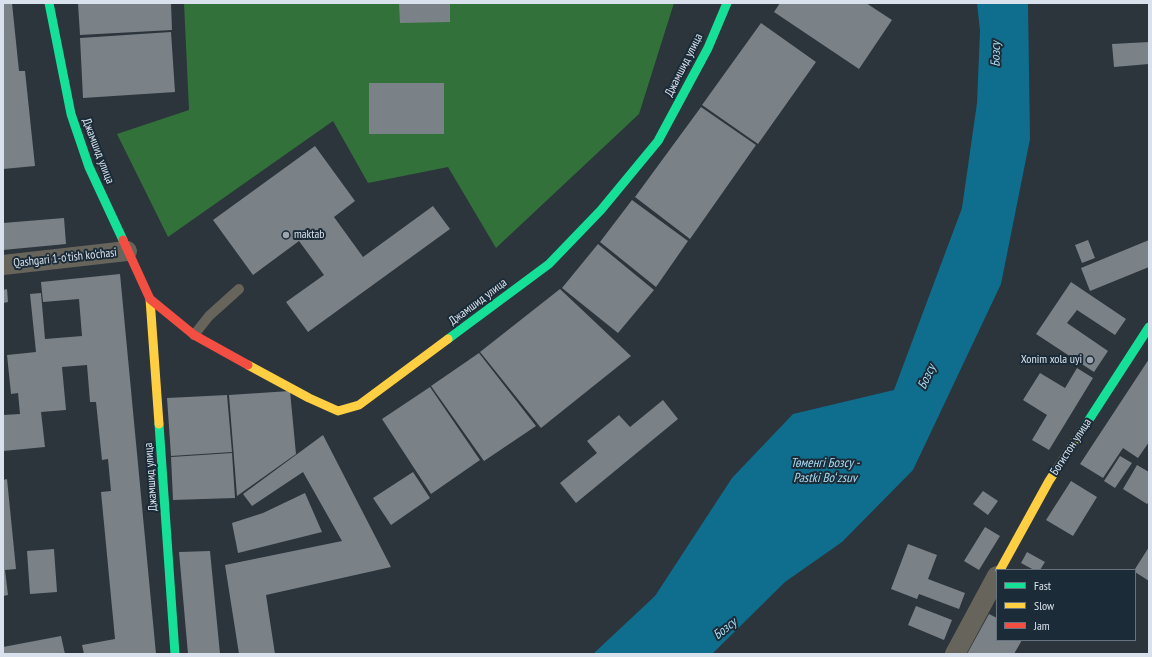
<!DOCTYPE html>
<meta charset="utf-8">
<style>
body{margin:0}
#map{position:relative;width:1152px;height:657px;overflow:hidden;background:#2c343c;font-family:"PT Sans Narrow",sans-serif}
canvas{display:block}
.frame{position:absolute;inset:0;border:4px solid #d9e2ec;pointer-events:none}
.legend{position:absolute;left:996px;top:569px;width:140px;height:72px;box-sizing:border-box;background:#1b2b38;border:1px solid #677480;margin:0;padding:5px 7px;list-style:none;font-size:12px;color:#d9e2ec}
.legend li{display:flex;align-items:center;gap:8px;height:20px}
.legend b{width:20px;border:1px solid #677480}
</style>
<div id="map">
<canvas width="1152" height="657"></canvas>
<div class="frame"></div>
<ul class="legend">
<li><b style="height:5px;background:#16e098"></b>Fast</li>
<li><b style="height:5px;background:#ffcf43"></b>Slow</li>
<li><b style="height:5px;background:#f24e42"></b>Jam</li>
</ul>
</div>
<script>
const g = document.querySelector('canvas').getContext('2d');
g.lineJoin = 'round';
function fill(path, color) { g.fillStyle = color; g.fill(path, 'evenodd'); }
const poly = rows => new Path2D(rows.map(r => 'M' + r).join(''));
function trace(path, color, width, dash) { g.strokeStyle = color; g.lineWidth = width; g.lineCap = dash ? 'butt' : 'round'; g.setLineDash(dash || []); g.stroke(path); }
function drawText(font, color, halo, rows, align = 'center') {
  g.font = font + ' "PT Sans Narrow",sans-serif'; g.lineWidth = 4; g.setLineDash([]); g.textBaseline = 'middle'; g.strokeStyle = halo; g.fillStyle = color; for (const [text, x, y, turn = 0] of rows) {
    g.save(); g.translate(x, y); g.rotate((+turn || 0) * Math.PI / 180); g.textAlign = isNaN(turn) ? turn : align; if (halo) g.strokeText(text, 0, 0); g.fillText(text, 0, 0); g.restore();
  }
}
fill(poly([
 [184,3,674,3,639,114,496,248,448,167,368,183,333,121,168,237,117,134,189,110]
]), '#32713a');
fill(poly([
 [977,3,1028,3,1030,139,1001,284,913,470,842,542,785,582,712,654,593,654,655,596,732,478,793,414,894,390,962,208,977,103,980,31]
]), '#0f6e8d');
fill(poly([
 [3,3,12,3,19,71,25,71,35,166,3,169],
 [78,3,171,3,172,30,80,35],
 [399,3,450,3,450,22,400,23],
 [780,3,866,3,892,20,859,69,774,12],
 [761,23,816,62,758,144,702,105],
 [171,32,175,92,83,98,80,38],
 [1149,42,1149,64,1114,67,1112,44],
 [369,83,444,83,444,134,369,134],
 [701,107,756,145,690,239,635,197],
 [315,146,355,201,334,217,363,257,433,206,450,229,308,332,286,302,324,275,299,241,253,275,213,220],
 [632,200,688,241,656,287,600,242],
 [64,218,66,244,3,250,3,223],
 [1088,240,1095,258,1082,263,1075,245],
 [1149,240,1149,267,1090,291,1081,268],
 [598,244,654,290,618,333,562,288],
 [120,274,156,654,84,654,82,645,115,639,101,492,111,491,108,459,102,460,96,402,90,402,87,365,62,367,66,410,41,412,45,447,3,451,3,415,20,414,18,393,11,394,7,355,36,352,30,294,41,293,45,339,82,336,79,299,43,302,41,282],
 [1071,282,1126,319,1115,335,1077,310,1067,323,1108,351,1094,372,1036,334],
 [7,289,8,302,3,303,3,290],
 [560,289,631,356,541,428,480,352],
 [479,353,536,426,484,461,431,386],
 [1149,359,1149,442,1138,458,1123,448,1103,478,1080,464],
 [1077,368,1093,378,1049,450,1032,440,1047,415,1023,400,1040,373,1065,388],
 [430,387,480,460,431,494,382,419],
 [290,391,296,454,237,496,229,395],
 [227,395,232,452,171,456,167,398],
 [663,400,678,419,576,503,560,483,597,453,587,441,619,415,630,427],
 [323,435,391,567,266,595,275,654,239,654,225,565,342,541,303,472,252,506,243,494],
 [232,453,235,498,173,500,171,457],
 [1120,456,1132,463,1115,488,1104,481],
 [1137,465,1149,472,1149,502,1147,504,1123,489],
 [413,472,430,498,391,525,373,498],
 [7,479,16,569,5,570,8,595,3,596,3,480],
 [1071,481,1097,497,1073,536,1046,520],
 [983,491,998,501,988,515,973,504],
 [305,493,322,532,238,553,232,523,263,513],
 [985,527,1000,536,979,570,964,561],
 [908,544,937,555,928,579,965,593,959,609,919,594,917,599,891,589],
 [1149,547,1149,581,1135,572,1135,569],
 [54,549,57,592,30,594,27,551],
 [210,551,220,654,188,654,179,552],
 [1027,552,1045,562,1040,570,1034,570,1021,563],
 [916,606,952,620,944,640,908,625],
 [989,614,997,618,997,640,1022,640,1014,654,967,654],
 [61,636,65,654,3,654,3,647]
]), '#7a8288');
trace(poly([
 [194,335,209,316,239,289]
]), '#67645c', 10);
trace(poly([
 [3,265,127,251],
 [955,654,997,576]
]), '#67645c', 20);
trace(poly([
 [49,3,71,114,89,167,123,240],
 [448,339,549,264,601,210,658,141,708,48,727,3],
 [159,424,175,654],
 [1083,429,1149,327]
]), '#16e098', 9);
trace(poly([
 [150,299,159,424],
 [248,365,309,398,338,411,359,405,448,339],
 [1000,570,1049,481,1083,429]
]), '#ffcf43', 9);
trace(poly([
 [123,240,150,299,194,335,248,365]
]), '#f24e42', 9);
for (const [x, y, r, color] of [
 [286,235,4,"#9ca5ae"],
 [1090,360,4,"#9ca5ae"]
]) { const dot = new Path2D(); dot.arc(x, y, r, 0, 2 * Math.PI); g.fillStyle = color; g.fill(dot); trace(dot, '#1b2b38', 1.5); }
drawText('12px', '#d9e2ec', '#1b2b38', [
 ["Джамшид улица",684,65,-63],
 ["Джамшид улица",98,151,69],
 ["Qashgari 1-o'tish ko'chasi",65,258,-6],
 ["Джамшид улица",478,302,-37],
 ["Богистон улица",1071,447,-57],
 ["Джамшид улица",151,477,-94]
]);
drawText('12px', '#d9e2ec', '#1b2b38', [
 ["maktab",294,235],
 ["Xonim xola uyi",1082,360,"right"]
], 'left');
drawText('italic 13px', '#a9dbf2', '#1b2b38', [
 ["Бозсу",996,54,-89],
 ["Бозсу",927,377,-65],
 ["Төменгі Бозсу -",825,463],
 ["Pastki Boʻzsuv",825,478],
 ["Бозсу",725,629,-39]
]);
</script>
